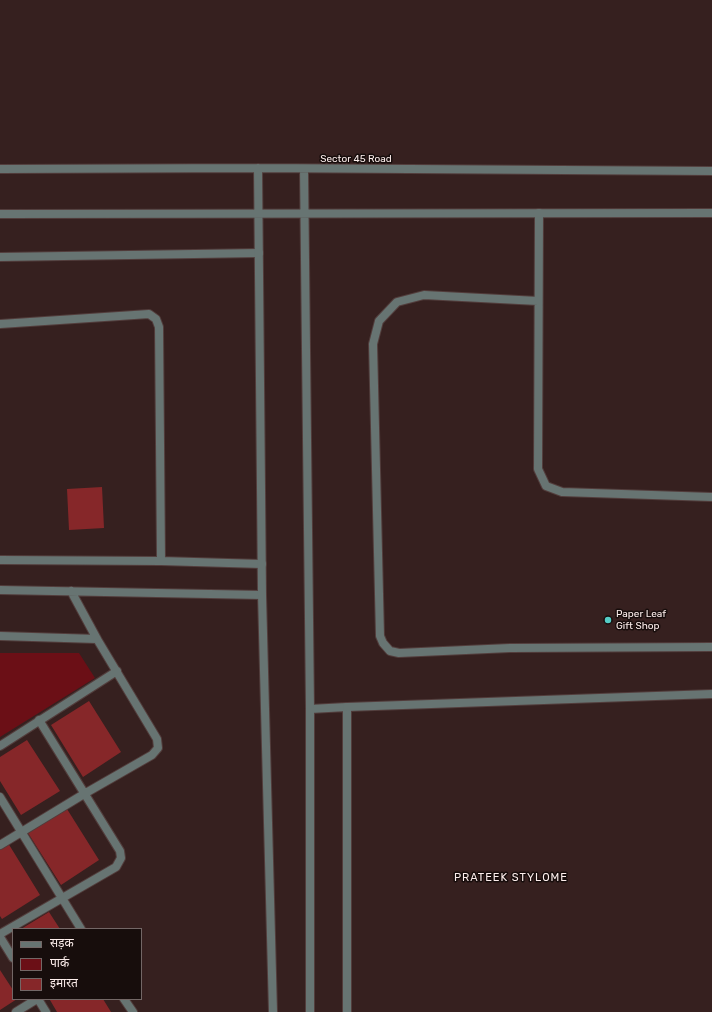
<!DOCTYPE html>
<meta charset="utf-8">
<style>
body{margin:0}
#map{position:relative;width:712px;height:1012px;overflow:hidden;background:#36201f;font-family:Rubik,"Noto Sans Devanagari",sans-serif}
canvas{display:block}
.legend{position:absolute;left:12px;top:928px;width:130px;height:72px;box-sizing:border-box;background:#170d0c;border:1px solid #736766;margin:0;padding:5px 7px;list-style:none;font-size:12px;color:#fdeeec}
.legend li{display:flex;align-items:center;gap:8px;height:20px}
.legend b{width:20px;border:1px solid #736766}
</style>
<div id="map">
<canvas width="712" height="1012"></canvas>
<ul class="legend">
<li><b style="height:5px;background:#677472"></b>सड़क</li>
<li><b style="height:11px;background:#6b0f16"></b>पार्क</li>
<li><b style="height:11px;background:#862729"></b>इमारत</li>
</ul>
</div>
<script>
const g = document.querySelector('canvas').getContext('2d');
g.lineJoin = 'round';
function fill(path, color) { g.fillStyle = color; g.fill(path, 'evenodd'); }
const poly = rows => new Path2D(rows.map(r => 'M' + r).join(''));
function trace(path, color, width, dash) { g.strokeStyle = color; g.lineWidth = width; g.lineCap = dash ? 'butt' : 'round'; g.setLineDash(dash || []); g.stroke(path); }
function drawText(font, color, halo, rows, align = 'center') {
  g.font = font + ' Rubik,sans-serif'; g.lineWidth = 3; g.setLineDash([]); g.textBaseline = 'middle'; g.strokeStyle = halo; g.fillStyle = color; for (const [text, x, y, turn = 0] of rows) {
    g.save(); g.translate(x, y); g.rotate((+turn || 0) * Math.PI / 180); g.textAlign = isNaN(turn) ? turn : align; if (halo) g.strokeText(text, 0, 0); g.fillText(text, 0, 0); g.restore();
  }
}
fill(poly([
 [0,653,79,653,95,678,0,737]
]), '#6b0f16');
fill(poly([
 [102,487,104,528,69,530,67,489],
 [89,701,121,752,83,777,51,725],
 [27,740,60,791,21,815,0,781,0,757],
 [67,809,99,860,61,885,28,833],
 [8,843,40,895,2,919,0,916,0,848],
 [49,912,60,929,21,929],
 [0,970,13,990,13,999,17,999,0,1010],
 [52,999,103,999,111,1012,57,1012,50,1000]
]), '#862729');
const service = poly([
 [310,709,347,707,347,1012]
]);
const minor = poly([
 [539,213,538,469,546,486,562,492,712,497],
 [0,257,259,253],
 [538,301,424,295,397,302,379,321,373,344,380,636,383,643,390,651,399,653,510,648,712,647],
 [0,324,149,314,156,319,159,327,161,561],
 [0,560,161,561,262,564],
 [0,590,262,595],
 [0,636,97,639],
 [347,707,712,694],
 [0,746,117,671],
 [0,797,81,929],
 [0,845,84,794,152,755,158,748,157,739,97,639,71,591],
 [0,934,116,867,121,858,120,851,39,720],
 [0,937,13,958],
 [38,999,46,1012],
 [124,999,133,1012],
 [16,1012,37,999]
]);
const tertiary = poly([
 [258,168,262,595,273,1012],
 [0,169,258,168,712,171],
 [304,169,310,709,310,1012],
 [0,214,712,213]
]);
trace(service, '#523d3c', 10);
trace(minor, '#523d3c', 10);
trace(tertiary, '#523d3c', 10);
trace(service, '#677472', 8);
trace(minor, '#677472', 8);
trace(tertiary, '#677472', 8);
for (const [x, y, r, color] of [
 [608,620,4,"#54cdc6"]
]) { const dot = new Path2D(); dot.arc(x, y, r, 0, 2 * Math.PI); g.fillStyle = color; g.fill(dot); trace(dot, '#170d0c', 1.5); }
drawText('10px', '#fdeeec', '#170d0c', [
 ["Sector 45 Road",356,159]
]);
drawText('10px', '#fdeeec', '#170d0c', [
 ["Paper Leaf",616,614],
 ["Gift Shop",616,626]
], 'left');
g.letterSpacing = '1px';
drawText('11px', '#fdeeec', '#170d0c', [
 ["PRATEEK STYLOME",511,878]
]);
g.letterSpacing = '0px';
</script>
